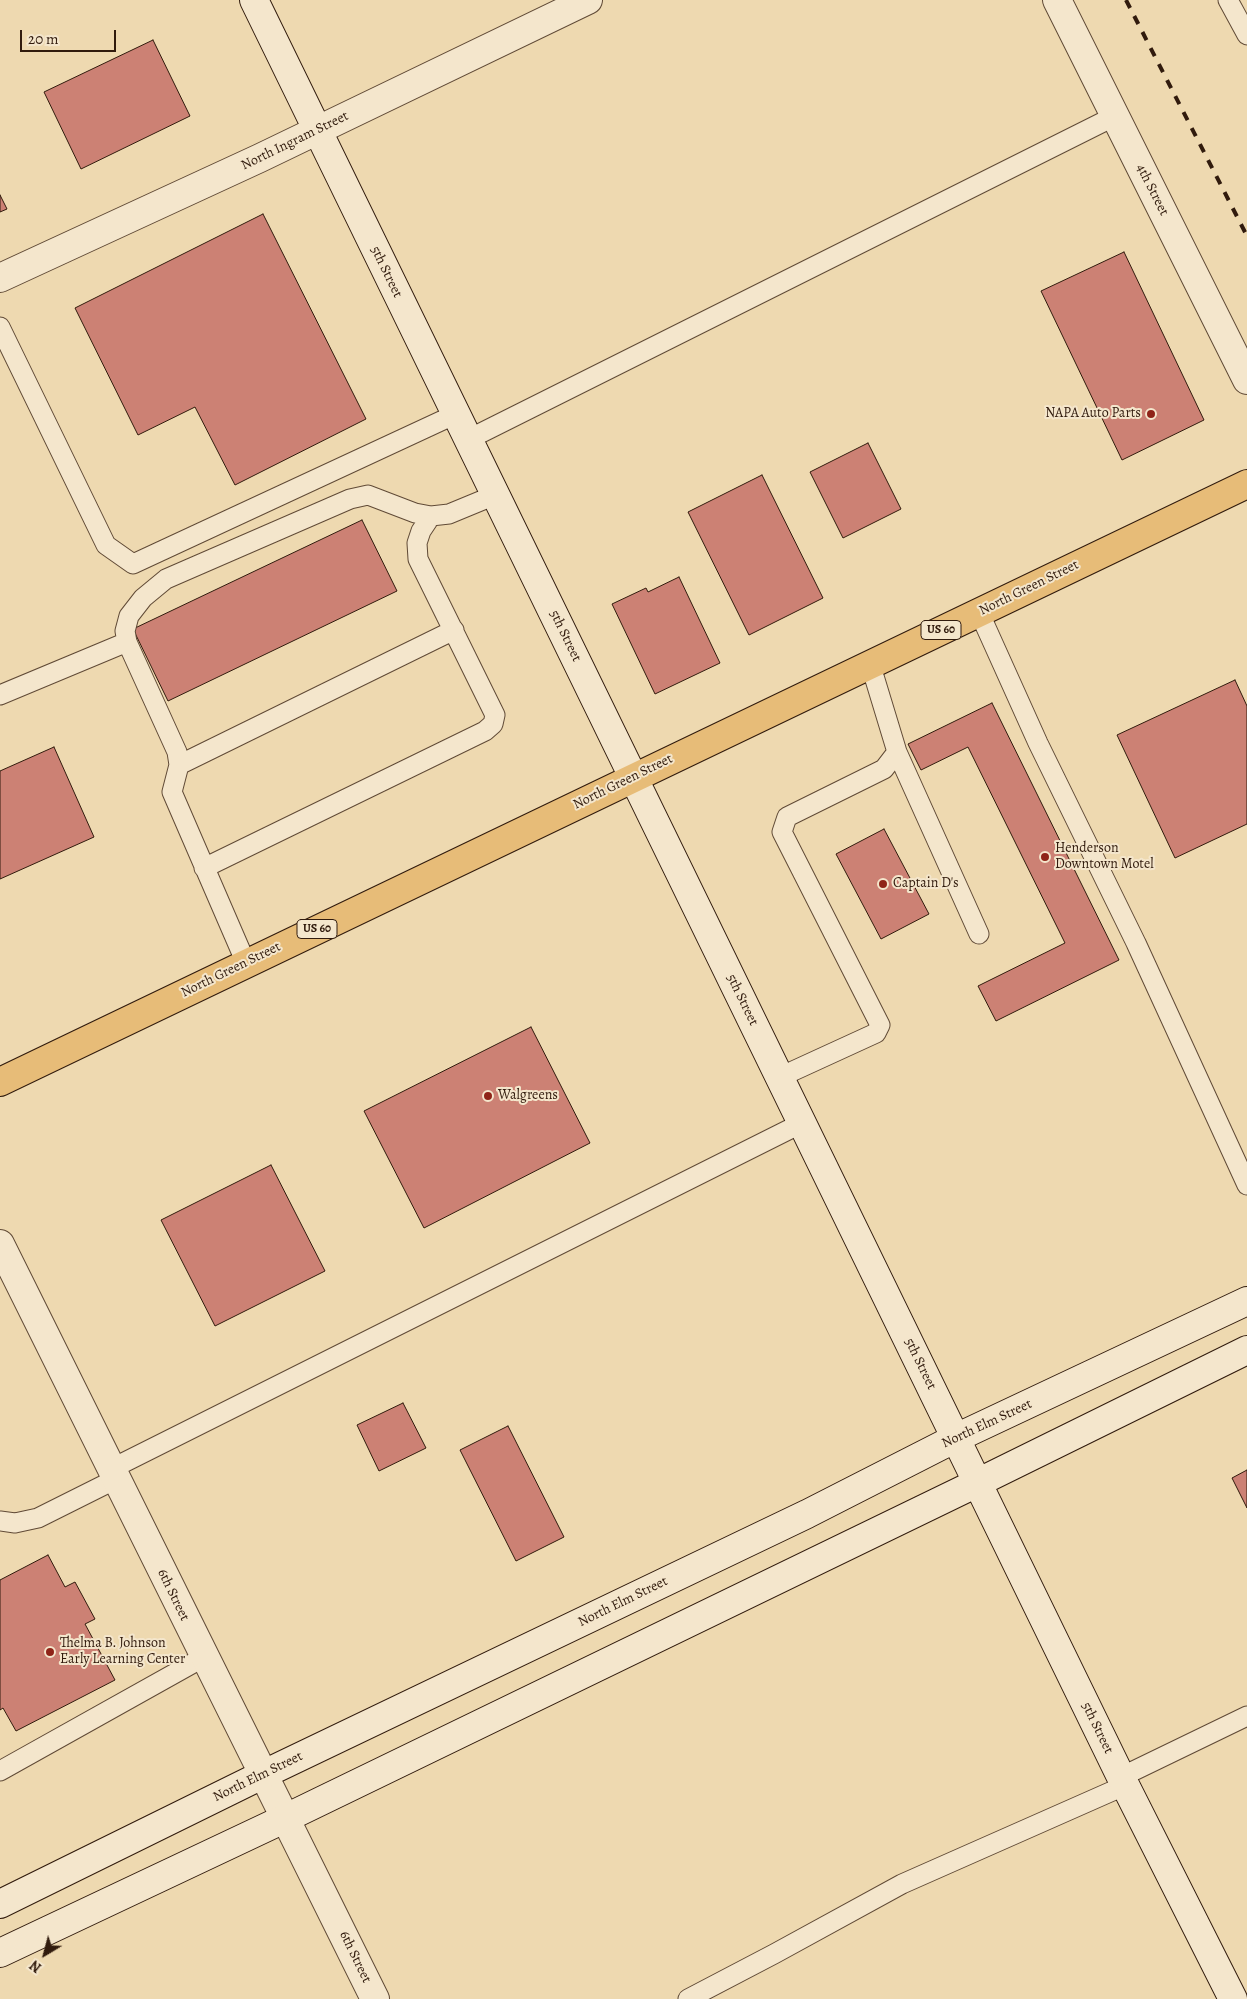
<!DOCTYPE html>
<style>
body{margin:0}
#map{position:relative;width:1247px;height:1999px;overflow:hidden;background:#eed9b0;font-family:Alegreya,serif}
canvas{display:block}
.north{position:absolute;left:20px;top:1929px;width:50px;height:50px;-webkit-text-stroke:4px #f4e6cc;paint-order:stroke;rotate:217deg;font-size:14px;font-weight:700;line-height:20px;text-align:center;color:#311b0d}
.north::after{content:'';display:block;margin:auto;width:18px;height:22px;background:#311b0d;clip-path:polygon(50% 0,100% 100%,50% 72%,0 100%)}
.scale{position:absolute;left:20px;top:30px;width:96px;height:22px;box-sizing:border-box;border:2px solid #311b0d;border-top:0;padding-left:6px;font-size:15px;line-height:18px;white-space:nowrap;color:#311b0d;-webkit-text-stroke:4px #f4e6cc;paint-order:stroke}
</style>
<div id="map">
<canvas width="1247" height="1999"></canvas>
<div class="north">N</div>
<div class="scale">20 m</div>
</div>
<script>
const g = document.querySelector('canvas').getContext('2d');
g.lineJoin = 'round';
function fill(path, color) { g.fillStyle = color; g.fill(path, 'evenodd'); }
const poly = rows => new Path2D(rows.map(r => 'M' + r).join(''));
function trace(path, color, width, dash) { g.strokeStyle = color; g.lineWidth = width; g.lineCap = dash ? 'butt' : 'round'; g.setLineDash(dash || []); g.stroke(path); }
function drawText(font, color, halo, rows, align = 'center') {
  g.font = font + ' Alegreya,serif'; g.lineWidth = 4; g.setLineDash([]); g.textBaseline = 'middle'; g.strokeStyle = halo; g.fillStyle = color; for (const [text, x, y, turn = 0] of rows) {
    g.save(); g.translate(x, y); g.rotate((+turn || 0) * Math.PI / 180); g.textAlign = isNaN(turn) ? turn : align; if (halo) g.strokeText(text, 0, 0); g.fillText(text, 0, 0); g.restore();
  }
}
const building = poly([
 [153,40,190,116,81,169,44,92,153,40],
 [0,195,7,209,0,212,0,195],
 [263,214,366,419,235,485,195,407,138,435,75,308,263,214],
 [1124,252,1204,420,1122,460,1041,291,1124,252],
 [868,443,901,509,843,538,810,472,868,443],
 [762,475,823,598,749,635,688,512,762,475],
 [362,520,397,591,168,701,133,629,362,520],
 [679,577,720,663,655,694,612,604,646,588,648,592,679,577],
 [1235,680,1247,706,1247,824,1175,858,1117,735,1235,680],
 [992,703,1119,960,996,1021,978,986,1065,943,968,747,921,770,908,744,992,703],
 [54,747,94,837,0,879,0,771,54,747],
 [884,829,929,914,881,939,836,854,884,829],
 [531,1027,590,1143,424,1228,364,1111,531,1027],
 [271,1165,325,1271,215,1326,161,1220,271,1165],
 [403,1403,426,1448,379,1471,357,1425,403,1403],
 [508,1426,564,1537,516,1561,460,1450,508,1426],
 [1247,1470,1247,1508,1232,1478,1247,1470],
 [48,1555,65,1587,75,1582,95,1619,85,1624,115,1680,16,1731,3,1708,0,1710,0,1580,48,1555]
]);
fill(building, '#cc8174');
trace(building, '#311b0d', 1);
const lane = poly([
 [1228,0,1247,35],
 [0,327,106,545,133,564,456,414],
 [469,439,1115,116],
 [979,612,1038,743,1136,943,1247,1185],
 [0,695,127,642],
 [897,752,979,934],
 [179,765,454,630],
 [204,868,485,731,493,724,495,715,418,559,417,543,421,531,431,516],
 [246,963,172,792,179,765,177,752,127,642,125,631,129,616,143,598,166,579,350,499,368,495,415,513,431,516,449,514,495,495],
 [780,1077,876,1033,880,1025,782,832,787,817,884,769,897,752,870,663],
 [111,1469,802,1123],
 [0,1521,15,1523,38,1518,116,1479],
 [0,1771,204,1657],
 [1121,1777,1247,1716],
 [688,1999,774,1954,902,1884,1126,1785]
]);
const street = poly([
 [1057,0,1247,380],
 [0,278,260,158,588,0],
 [0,1244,375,1999]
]);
const secondary = poly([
 [254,0,1121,1777,1233,1999],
 [0,1904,262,1775,807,1514,956,1438,1247,1301],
 [0,1953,286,1818,977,1483,1247,1350]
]);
const primary = poly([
 [0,1082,1247,484]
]);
trace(lane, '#604a36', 21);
trace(street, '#604a36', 30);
trace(secondary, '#311b0d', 30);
trace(primary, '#311b0d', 30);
trace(lane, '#f4e6cc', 19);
trace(street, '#f4e6cc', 28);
trace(secondary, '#f4e6cc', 28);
trace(primary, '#e7bc78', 28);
trace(poly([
 [1126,0,1247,236]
]), '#311b0d', 4, [9, 9]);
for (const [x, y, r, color] of [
 [1151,414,5,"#8f2418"],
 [1045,857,5,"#8f2418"],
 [883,884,5,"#8f2418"],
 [488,1096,5,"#8f2418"],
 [50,1652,5,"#8f2418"]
]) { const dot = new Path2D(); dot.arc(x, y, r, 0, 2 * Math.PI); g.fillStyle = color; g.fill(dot); trace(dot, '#f4e6cc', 2); }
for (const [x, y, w] of [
 [941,630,40],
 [317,929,40]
]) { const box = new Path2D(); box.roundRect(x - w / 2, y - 9.5, w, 19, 4); g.fillStyle = '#f4e6cc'; g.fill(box); trace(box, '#311b0d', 1); }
drawText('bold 12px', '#311b0d', null, [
 ["US 60",941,630],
 ["US 60",317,929]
]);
drawText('14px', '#311b0d', '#f4e6cc', [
 ["North Ingram Street",295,141,-26],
 ["4th Street",1152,190,63],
 ["5th Street",386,272,64],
 ["North Green Street",1029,588,-26],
 ["5th Street",565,636,64],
 ["North Green Street",623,782,-26],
 ["North Green Street",231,970,-26],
 ["5th Street",742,1000,64],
 ["5th Street",920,1364,64],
 ["North Elm Street",987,1424,-25],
 ["6th Street",173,1595,64],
 ["North Elm Street",623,1602,-26],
 ["5th Street",1097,1728,64],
 ["North Elm Street",258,1777,-26],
 ["6th Street",355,1957,64]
]);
drawText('14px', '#311b0d', '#f4e6cc', [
 ["NAPA Auto Parts",1141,414,"right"],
 ["Henderson",1055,849],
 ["Downtown Motel",1055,865],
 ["Captain D's",893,884],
 ["Walgreens",498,1096],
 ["Thelma B. Johnson",60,1644],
 ["Early Learning Center",60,1660]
], 'left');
</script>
